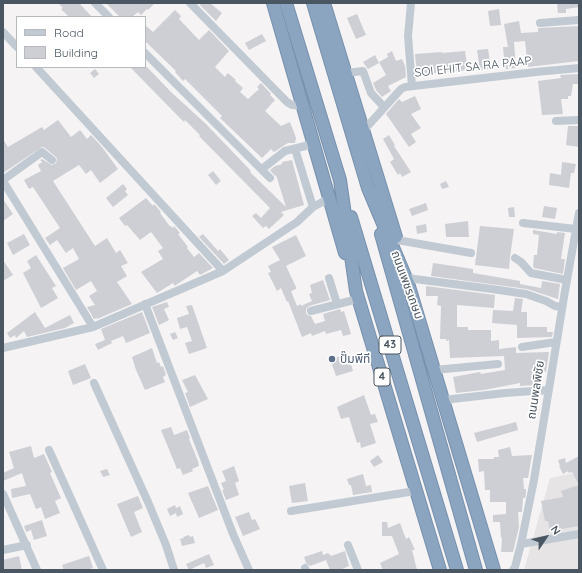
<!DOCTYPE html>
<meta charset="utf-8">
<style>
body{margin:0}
#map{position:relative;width:582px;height:573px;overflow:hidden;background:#f5f3f3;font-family:Quicksand,sans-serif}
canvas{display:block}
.frame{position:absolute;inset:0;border:4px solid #4a5661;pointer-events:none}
.legend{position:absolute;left:16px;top:16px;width:130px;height:52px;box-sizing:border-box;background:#fff;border:1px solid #b7bbc0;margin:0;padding:5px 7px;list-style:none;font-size:12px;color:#4a5661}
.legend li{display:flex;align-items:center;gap:8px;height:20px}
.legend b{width:20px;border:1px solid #b7bbc0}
.north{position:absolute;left:526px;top:517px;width:40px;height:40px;-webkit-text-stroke:3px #fff;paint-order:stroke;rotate:55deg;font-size:11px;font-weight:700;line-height:16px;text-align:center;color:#4a5661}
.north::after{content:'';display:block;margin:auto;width:14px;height:18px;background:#4a5661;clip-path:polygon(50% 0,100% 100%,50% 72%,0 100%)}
</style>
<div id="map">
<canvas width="582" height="573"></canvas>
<div class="frame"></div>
<ul class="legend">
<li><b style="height:5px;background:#c1cad2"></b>Road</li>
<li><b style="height:11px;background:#cdcfd5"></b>Building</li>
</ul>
<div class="north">N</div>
</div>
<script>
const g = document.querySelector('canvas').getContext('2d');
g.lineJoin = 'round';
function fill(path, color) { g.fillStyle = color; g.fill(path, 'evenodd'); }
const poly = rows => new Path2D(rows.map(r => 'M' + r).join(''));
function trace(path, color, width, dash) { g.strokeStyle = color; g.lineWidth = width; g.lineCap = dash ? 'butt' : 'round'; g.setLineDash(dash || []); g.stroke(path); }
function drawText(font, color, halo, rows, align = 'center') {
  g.font = font + ' Quicksand,"Noto Sans Thai",sans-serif'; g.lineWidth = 3.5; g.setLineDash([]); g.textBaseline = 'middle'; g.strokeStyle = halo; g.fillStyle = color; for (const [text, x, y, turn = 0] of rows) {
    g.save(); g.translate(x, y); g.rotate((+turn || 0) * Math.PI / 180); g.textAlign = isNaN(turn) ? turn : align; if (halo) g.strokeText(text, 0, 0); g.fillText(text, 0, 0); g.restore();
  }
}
fill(poly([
 [579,472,579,570,524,570,550,478]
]), '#e6e4e5');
fill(poly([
 [58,3,79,3,92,17,69,17,61,9,63,8],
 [106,3,155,3,148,10,147,9,141,15,138,12,132,17,120,17],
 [201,3,210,3,222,13,216,21,200,5],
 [557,3,579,3,579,7,566,9,566,13,558,13],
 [499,9,501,25,490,26,488,11],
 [175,10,181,16,179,19,199,40,209,30,229,51,215,67,225,77,228,73,236,80,235,81,243,88,240,92,248,99,259,89,257,87,261,83,271,94,270,95,275,100,265,111,281,126,290,122,296,138,295,143,288,143,274,152,271,149,262,158,220,118,222,116,185,79,183,81,175,72,176,71,145,41,145,25,153,32],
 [357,14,366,35,356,39,347,18],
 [519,21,521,33,538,32,538,28,579,26,579,61,528,67,525,41,514,42,516,68,505,69,503,47,508,47,504,24],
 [262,34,266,41,249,50,245,43],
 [488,49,491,69,480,70,477,50],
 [392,51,396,61,402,59,405,66,406,77,388,86,391,91,382,97,376,90,373,83,386,75,379,62,388,57,387,54],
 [465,51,468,70,417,75,415,54,442,52,442,53],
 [375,55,379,63,368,69,363,62],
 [130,67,147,67,171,92,206,124,251,171,250,172,286,207,276,175,275,176,270,170,275,166,282,164,282,162,292,160,304,205,281,212,284,215,269,229,266,226,263,228,252,216,256,213,261,218,270,208,199,136,200,135,185,120,184,122,173,111],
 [95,69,99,74,94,78,90,73],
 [579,74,579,84,573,84,571,96,568,96,568,99,561,99,563,114,542,115,538,81,561,78,560,75],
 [415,96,421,109,411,114,421,128,411,134,416,142,409,147,386,114,399,99,402,102],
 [58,120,71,137,80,130,87,139,91,135,102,147,118,169,100,183,91,170,86,174,79,165,53,181,95,246,107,238,116,253,120,250,128,263,121,266,127,276,117,282,132,304,97,319,97,318,94,319,87,307,95,305,89,296,97,291,91,281,76,290,63,268,79,259,73,248,66,253,57,240,50,245,45,238,60,228,33,187,29,189,24,180,41,171,38,165,42,162,40,160,42,159,52,165,56,163,57,158,45,148,42,147,3,173,3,139,8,147,42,127,44,130],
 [568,126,579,126,579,147,566,145],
 [389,135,395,145,394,146,411,172,402,177,400,173,398,175,390,162,394,159,383,139],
 [562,162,576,164,574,173,571,173,569,188,549,185,550,173,561,175],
 [213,171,221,181,216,185,208,175],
 [446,181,449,187,442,189,440,184],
 [123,184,127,189,125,191,128,195,113,207,106,198],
 [146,198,153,206,154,204,161,212,160,213,169,225,173,228,174,226,180,233,178,234,188,247,187,248,194,257,199,253,213,268,200,275,197,271,176,285,175,286,173,283,157,293,141,272,163,259,158,251,163,248,151,232,140,240,127,225,125,226,119,218],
 [3,199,13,214,3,221],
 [426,203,428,210,412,216,409,209],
 [544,206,557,208,555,219,542,217],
 [514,207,515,217,509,217,508,208],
 [468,221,469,237,446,237,445,224],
 [426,224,427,232,417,234,416,226],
 [480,226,514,229,510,257,509,269,475,265],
 [533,230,557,234,557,232,565,233,561,259,565,259,563,274,534,268,533,266,534,255,537,255,539,235,533,234],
 [24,234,30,245,13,255,7,243],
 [203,234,218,251,220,249,229,260,224,264,199,237],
 [296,235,306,256,286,266,296,287,296,289,291,291,297,306,301,304,301,306,312,301,309,294,312,293,310,285,323,280,330,300,309,306,306,309,306,313,307,315,311,316,315,324,325,321,323,314,340,309,341,312,344,311,351,334,343,336,341,330,326,334,325,331,312,336,311,333,302,337,288,301,287,302,281,288,277,291,268,273,271,272,268,266,280,260,272,247],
 [36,255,56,286,52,288,58,298,41,308,23,273,31,268,27,261],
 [3,260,13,275,3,281],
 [433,263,473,269,473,273,520,281,520,284,541,288,542,281,560,284,558,299,527,289,431,276],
 [426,286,495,295,494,308,457,305,457,327,468,327,468,330,491,330,491,341,499,340,499,349,516,347,516,353,549,352,546,372,537,371,537,385,520,386,520,383,484,390,456,393,453,377,480,372,481,374,505,370,504,356,450,358,449,340,446,341,446,339,440,339,441,306,437,305,438,296,426,296],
 [515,298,523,299,521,312,527,312,527,327,547,327,547,332,553,332,552,337,517,338,517,325,492,323,493,310,513,311],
 [167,302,169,307,164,309,169,320,159,325,152,307],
 [192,305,207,348,189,354,185,343,192,341,187,327,180,329,177,318,189,314,186,306],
 [35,312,45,328,70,315,74,323,65,328,27,337,24,331,16,338,15,335,10,338,7,333],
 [142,312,150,333,126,343,123,336,111,341,112,343,98,350,95,344,105,340,101,329],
 [175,332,178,338,173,340,170,334],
 [152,348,157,363,159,362,161,367,163,366,166,375,163,377,165,382,145,390,136,370,132,357],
 [348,354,353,371,336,376,330,359],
 [85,364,91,378,73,385,68,371],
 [195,375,208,399,190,407,185,393,188,392,182,380],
 [364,395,371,415,375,414,378,422,370,424,376,443,361,448,360,442,357,443,349,417,341,419,337,407],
 [516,422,518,430,477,442,474,433],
 [171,427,174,435,187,430,190,438,189,439,198,461,199,466,192,469,193,471,183,475,180,468,177,469,161,430],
 [31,446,34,458,44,454,52,472,50,473,61,498,55,501,60,513,45,519,41,507,36,509,30,494,12,498,11,489,26,486,22,473,3,481,3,473,14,468,9,452],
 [510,447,512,456,532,455,528,478,523,478,524,489,526,489,526,494,525,498,523,498,522,512,518,512,519,527,513,552,501,552,502,538,501,538,500,522,493,522,493,515,506,514,506,502,490,502,490,490,485,490,484,471,479,472,478,459,494,459,494,457,499,457,498,450],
 [378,455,383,462,374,467,370,461],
 [579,456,579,526,550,531,548,521,545,521,541,501,563,497,561,491,579,485,572,472,569,473,568,471,563,474,559,466,560,466,558,460,565,458,566,463],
 [234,466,239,481,235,483,239,495,226,500,222,490,224,490,221,483,226,481,222,471],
 [107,469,110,475,103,477,100,471],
 [363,474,366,486,371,485,372,492,353,495,351,485,349,485,347,479],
 [305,483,308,501,292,503,289,486],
 [208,486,218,510,199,518,188,493],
 [138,496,143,508,134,512,142,532,131,537,117,504],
 [175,505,176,508,180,506,183,514,177,517,176,513,170,516,167,509],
 [249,512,252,520,255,519,260,529,243,536,235,517],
 [42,520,47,536,34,540,31,530,26,532,24,526],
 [382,522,387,522,388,528,400,523,406,539,409,537,415,550,412,550,417,570,383,570,380,563,399,554,392,536,382,536],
 [189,535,190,537,193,536,195,543,182,546,180,539,184,538,183,537],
 [322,551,323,555,328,553,331,556,345,551,349,566,340,570,330,570,326,560,310,566,306,563,304,557],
 [209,554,214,565,206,568,204,563,189,570,186,564],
 [19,556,22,570,3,570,3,560],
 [89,556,93,568,87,570,64,570,62,565]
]), '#cdcfd5');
const highway = poly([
 [273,3,345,253],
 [286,3,340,180,356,291,440,570],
 [313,3,368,188,408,283,494,570],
 [324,3,396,237],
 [351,217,457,570],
 [381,234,476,570]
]);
trace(highway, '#7690ad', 14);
trace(poly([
 [95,3,109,17],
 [190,3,287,102,292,105,302,106],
 [411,3,408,36,412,86],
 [540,23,579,20],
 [3,32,17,47],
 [145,53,270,178],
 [36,67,223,271],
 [346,73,363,71,371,93,384,107],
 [556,121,579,120],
 [364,130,401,89,405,87,536,72,579,68],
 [295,149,313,207],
 [262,169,285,151,313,144],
 [3,180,42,152,52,160],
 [3,181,93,327],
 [523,223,576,229],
 [397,240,471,253],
 [515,258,521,262,531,273,567,280],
 [329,278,337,304],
 [407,278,492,289,526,294,546,301,555,306,562,307],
 [145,304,233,534,249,570],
 [311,311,358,299],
 [522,347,556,342],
 [3,348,93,327,223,271,297,222,313,207,328,199],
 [434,370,498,364],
 [94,383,148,502,166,545,174,570],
 [443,400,505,393,548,390],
 [49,450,103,570],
 [3,494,37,570],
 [291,511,415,491],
 [521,544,579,534],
 [348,545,358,570],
 [3,550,27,545],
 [305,568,306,570],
 [513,570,515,567,521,544,534,480,565,291,579,213]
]), '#c1cad2', 8);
trace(highway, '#8ba5c1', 12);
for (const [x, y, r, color] of [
 [332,359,4,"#5c6f8a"]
]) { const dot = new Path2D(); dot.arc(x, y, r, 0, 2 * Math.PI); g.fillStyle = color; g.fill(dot); trace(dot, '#fff', 1.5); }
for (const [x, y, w] of [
 [390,345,22],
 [382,377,16]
]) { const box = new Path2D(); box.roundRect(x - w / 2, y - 9, w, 18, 3); g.fillStyle = '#fff'; g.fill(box); trace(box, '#4a5661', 1); }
drawText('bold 11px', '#4a5661', null, [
 ["43",390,345],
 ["4",382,377]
]);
drawText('12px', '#4a5661', '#fff', [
 ["SOI EHIT SA RA PAAP",473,67,-6],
 ["ถนนเพชรเกษม",407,285,70],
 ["ถนนพลพิชัย",536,390,-81]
]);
drawText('12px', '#4e5e75', '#fff', [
 ["ปั๊มพีที",340,359]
], 'left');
</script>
